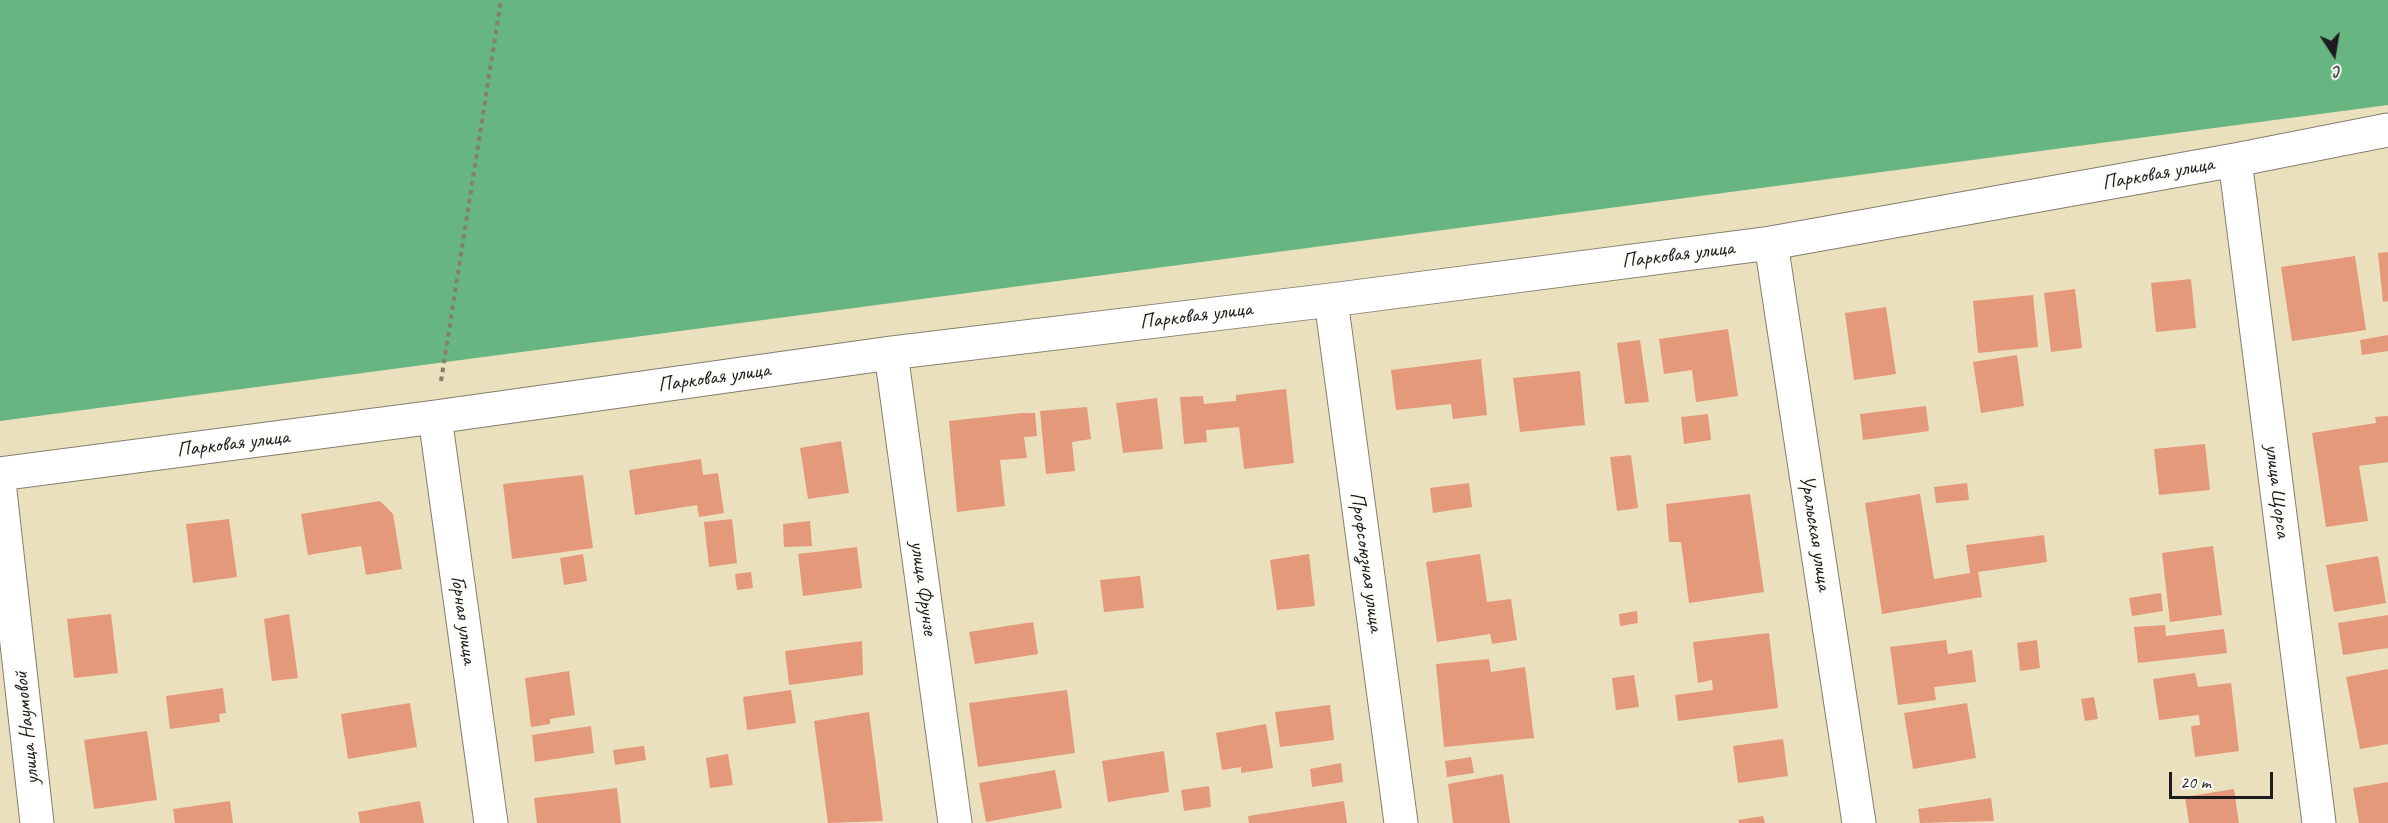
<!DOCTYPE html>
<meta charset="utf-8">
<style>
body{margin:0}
#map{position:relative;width:2388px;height:823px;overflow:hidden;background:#eae0be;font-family:Caveat,sans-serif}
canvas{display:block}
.north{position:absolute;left:2304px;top:24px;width:60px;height:60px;-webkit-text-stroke:4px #fdfcf7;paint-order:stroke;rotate:168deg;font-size:16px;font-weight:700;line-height:24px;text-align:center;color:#1c1c1c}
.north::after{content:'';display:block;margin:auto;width:21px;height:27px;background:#1c1c1c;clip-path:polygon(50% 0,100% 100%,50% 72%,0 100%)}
.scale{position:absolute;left:2169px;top:772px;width:104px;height:27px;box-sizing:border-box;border:3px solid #1c1c1c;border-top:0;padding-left:8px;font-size:18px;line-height:21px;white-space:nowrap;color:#1c1c1c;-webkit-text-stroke:4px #fdfcf7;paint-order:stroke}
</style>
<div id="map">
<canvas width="2388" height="823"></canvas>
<div class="north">С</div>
<div class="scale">20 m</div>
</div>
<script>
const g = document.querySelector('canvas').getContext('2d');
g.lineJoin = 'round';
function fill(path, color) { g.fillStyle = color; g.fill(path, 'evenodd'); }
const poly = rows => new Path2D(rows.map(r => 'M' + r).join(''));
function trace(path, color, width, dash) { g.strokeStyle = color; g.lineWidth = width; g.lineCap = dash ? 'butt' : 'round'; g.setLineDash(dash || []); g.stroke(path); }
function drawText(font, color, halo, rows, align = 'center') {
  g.font = font + ' Caveat,sans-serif'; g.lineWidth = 4.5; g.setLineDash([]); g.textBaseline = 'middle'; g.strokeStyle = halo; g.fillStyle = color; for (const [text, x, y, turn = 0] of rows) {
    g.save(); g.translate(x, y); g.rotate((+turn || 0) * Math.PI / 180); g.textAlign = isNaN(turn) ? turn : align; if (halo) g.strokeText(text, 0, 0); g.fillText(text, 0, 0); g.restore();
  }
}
fill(poly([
 [0,0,2388,0,2388,105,0,421]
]), '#67b681');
fill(poly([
 [2388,252,2388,301,2383,302,2378,253],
 [2355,256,2366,330,2292,341,2281,267],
 [2191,279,2196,328,2156,332,2151,283],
 [2075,289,2082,348,2051,352,2044,293],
 [2033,295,2038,347,1978,353,1973,301],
 [1886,307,1896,374,1854,380,1845,313],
 [1728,329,1738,396,1696,402,1692,370,1664,374,1659,339],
 [2388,335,2388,351,2362,355,2360,340],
 [1640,340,1649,402,1625,404,1617,343],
 [2017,355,2024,406,1981,413,1973,362],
 [1481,359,1487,415,1453,419,1451,404,1396,410,1391,370],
 [1580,371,1585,425,1520,432,1513,378],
 [1286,389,1294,463,1244,469,1239,427,1206,430,1207,442,1184,444,1180,397,1203,396,1204,404,1236,401,1236,395],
 [1157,398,1163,449,1123,453,1116,403],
 [1926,406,1929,431,1863,440,1860,414],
 [1087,407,1091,439,1072,442,1075,471,1046,474,1040,411],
 [1022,413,1035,413,1037,436,1024,437,1027,458,1000,460,1005,506,957,512,949,421],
 [1708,414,1711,440,1684,444,1681,417],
 [2388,416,2388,462,2359,466,2368,521,2326,527,2312,433,2376,423,2375,417],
 [841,441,849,493,808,499,800,448],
 [2205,444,2210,490,2159,495,2154,449],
 [1631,455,1638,508,1617,511,1610,457],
 [701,459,703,475,718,473,724,513,699,517,697,505,635,515,629,470],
 [583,475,593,548,512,559,503,484],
 [1469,483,1472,507,1433,513,1430,488],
 [1967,483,1969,500,1936,503,1934,487],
 [1750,494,1764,592,1689,603,1681,542,1669,542,1666,504],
 [1920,494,1934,579,1970,573,1966,545,2044,535,2047,562,1978,572,1982,597,1882,614,1865,503],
 [380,501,393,514,402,569,366,575,361,546,308,555,301,514],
 [229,519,237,577,193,583,186,524],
 [732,519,737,563,709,567,704,522],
 [810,521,812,546,784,547,783,524],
 [2213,546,2222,615,2170,622,2162,553],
 [857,547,862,588,803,596,798,554],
 [583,554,587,581,564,585,560,558],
 [1309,554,1315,606,1277,610,1270,560],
 [1480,554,1487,602,1511,599,1517,640,1492,644,1490,634,1437,642,1426,562],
 [2378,556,2386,603,2334,612,2326,565],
 [751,572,753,588,737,590,735,574],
 [1140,576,1144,608,1104,612,1100,580],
 [2161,593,2163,611,2132,616,2129,598],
 [1637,611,1638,623,1620,626,1619,614],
 [111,614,118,673,74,678,67,619],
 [289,614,298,678,272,681,264,619],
 [2388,615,2388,648,2343,655,2338,623],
 [1033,622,1038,654,975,664,969,632],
 [2165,625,2166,636,2224,629,2227,653,2138,663,2134,627],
 [1769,633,1778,708,1678,721,1675,695,1713,690,1712,680,1698,683,1693,642],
 [1946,640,1948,654,1972,650,1976,682,1934,687,1936,700,1898,705,1890,647],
 [2037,640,2040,668,2020,671,2017,643],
 [862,641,863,675,789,685,785,651],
 [1489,659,1491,672,1525,667,1534,738,1444,747,1436,664],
 [2388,669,2388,744,2360,749,2346,677],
 [569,671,575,715,550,719,550,724,531,727,525,678],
 [2195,673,2198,687,2231,683,2239,751,2195,757,2191,726,2200,725,2199,715,2159,720,2153,679],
 [1634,675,1639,707,1616,710,1612,678],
 [223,688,226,713,219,714,220,722,170,729,166,696],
 [791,690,796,723,747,730,743,697],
 [1067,690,1075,753,978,767,969,703],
 [2094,697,2098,719,2085,721,2081,699],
 [410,703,417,747,348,759,341,714],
 [1967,703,1976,758,1913,769,1904,713],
 [1330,705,1334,740,1280,747,1275,712],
 [869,712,883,821,828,823,814,721],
 [1266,724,1273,768,1241,773,1241,767,1222,770,1216,733],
 [591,726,594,753,535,762,532,735],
 [147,731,157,800,94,809,84,740],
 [1783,739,1788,776,1738,783,1733,746],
 [644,746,646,760,615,765,613,750],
 [1164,751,1169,792,1108,802,1102,761],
 [728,754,733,785,710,788,706,758],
 [1471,757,1474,773,1447,777,1445,761],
 [1341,763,1343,782,1312,787,1310,769],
 [1055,770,1062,808,986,822,979,783],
 [1503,774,1510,823,1453,823,1448,784],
 [2388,782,2388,823,2359,823,2353,788],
 [1209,786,1211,807,1184,811,1181,790],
 [617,788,621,823,537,823,534,798],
 [2234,789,2239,823,2189,823,2185,797],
 [1991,798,1994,821,1920,823,1918,809],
 [230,801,233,823,175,823,173,809],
 [420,801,424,823,360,823,358,812],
 [1344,801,1347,823,1249,823,1248,816],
 [1763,816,1765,823,1739,823,1738,820]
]), '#e3997a');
const street = poly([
 [2235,160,2319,823],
 [1771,243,1859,823],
 [1331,300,1401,823],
 [891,353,955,823],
 [435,417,491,823],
 [0,474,435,417,891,353,1331,300,1771,243,2235,160,2388,130],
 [0,491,37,823]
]);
trace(street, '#837e6d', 35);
trace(poly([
 [441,381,501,0]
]), '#837e6d', 4, [4.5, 4.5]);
trace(street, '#fff', 33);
drawText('21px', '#1c1c1c', '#fdfcf7', [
 ["Парковая улица",2158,174,-10],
 ["Парковая улица",1678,255,-7],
 ["Парковая улица",1196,316,-7],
 ["Парковая улица",714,378,-8],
 ["Парковая улица",233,444,-7],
 ["улица Щорса",2277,491,83],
 ["Уральская улица",1815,533,81],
 ["Профсоюзная улица",1366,562,82],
 ["улица Фрунзе",923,588,82],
 ["Горная улица",463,620,82],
 ["улица Наумовой",27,728,-96]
]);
</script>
